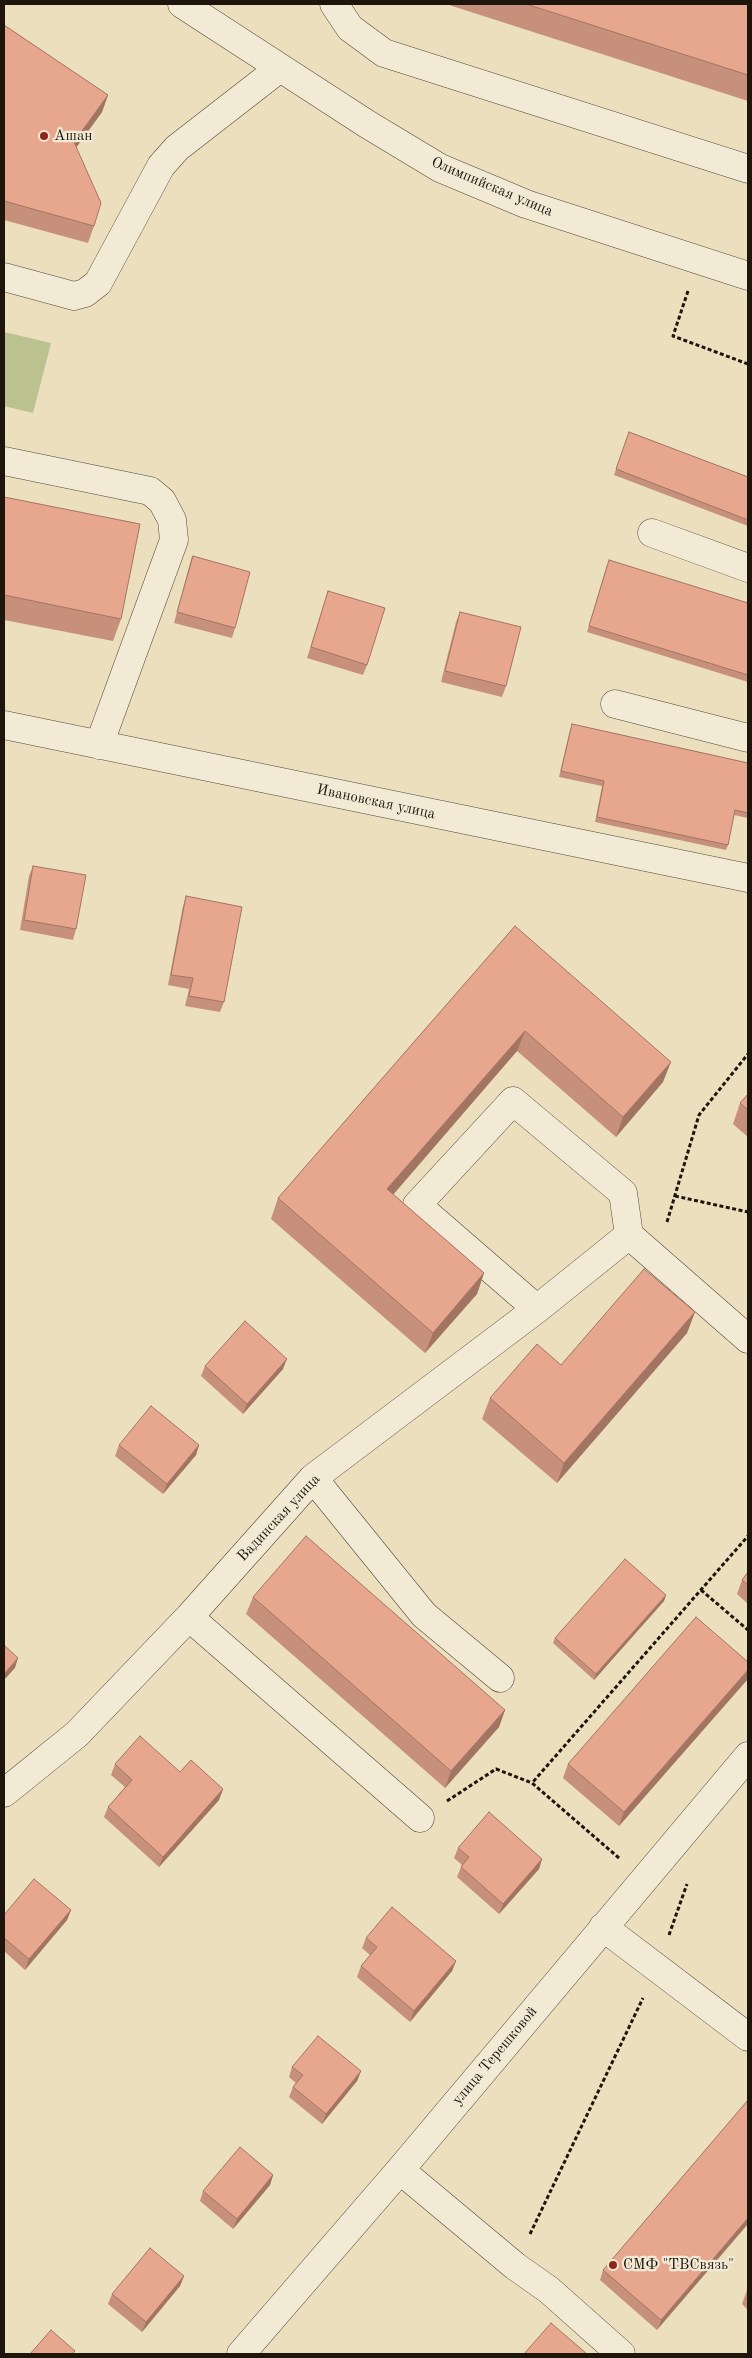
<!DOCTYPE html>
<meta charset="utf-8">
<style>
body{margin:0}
#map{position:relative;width:752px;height:2358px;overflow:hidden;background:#ebdfbe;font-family:"Old Standard TT",serif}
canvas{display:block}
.frame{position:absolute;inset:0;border:5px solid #1e160d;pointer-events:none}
</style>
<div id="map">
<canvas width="752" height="2358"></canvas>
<div class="frame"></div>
</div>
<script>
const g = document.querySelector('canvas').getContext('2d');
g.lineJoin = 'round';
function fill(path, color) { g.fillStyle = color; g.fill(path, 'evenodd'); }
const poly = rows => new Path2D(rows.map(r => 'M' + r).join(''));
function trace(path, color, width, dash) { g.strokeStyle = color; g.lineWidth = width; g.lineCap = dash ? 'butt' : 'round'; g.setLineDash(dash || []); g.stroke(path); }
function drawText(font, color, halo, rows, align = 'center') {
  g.font = font + ' "Old Standard TT",serif'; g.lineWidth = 4.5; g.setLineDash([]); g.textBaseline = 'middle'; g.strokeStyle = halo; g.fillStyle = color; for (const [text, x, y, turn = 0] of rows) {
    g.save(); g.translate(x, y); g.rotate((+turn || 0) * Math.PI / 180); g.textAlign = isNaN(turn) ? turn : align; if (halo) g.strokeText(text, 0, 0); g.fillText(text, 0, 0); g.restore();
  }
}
fill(poly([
 [4,332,51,343,33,413,4,406]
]), '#bbc18f');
const minor = poly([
 [182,4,367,124,440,168,526,204,748,276],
 [334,4,350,28,384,53,748,169],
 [4,277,74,296,85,293,98,283,161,166,177,148,280,68],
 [4,461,150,491,162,501,172,520,174,540,99,745],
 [652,533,748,568],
 [615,704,748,738],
 [4,725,748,878],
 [537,1309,417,1205,513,1101,623,1193,629,1235,748,1339],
 [313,1478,424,1615,500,1678],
 [189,1617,420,1818],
 [4,1793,77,1734,189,1617,313,1478,537,1309,629,1235],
 [603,1927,748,2037],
 [400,2170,515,2266,549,2290,621,2354],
 [241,2354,400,2170,748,1756]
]);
trace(minor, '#514839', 29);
trace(poly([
 [688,291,673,336,748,364],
 [675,1196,748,1212],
 [667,1222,699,1115,748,1054],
 [701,1590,748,1630],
 [447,1801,496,1769,532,1783],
 [619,1858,532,1783,748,1536],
 [669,1935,687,1884],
 [530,2234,643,1998]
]), '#1e160d', 3, [4, 2.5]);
trace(minor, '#f2ead5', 28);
fill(poly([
 [446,4,748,4,748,101],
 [4,25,108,95,102,112,76,147,94,226,88,243,4,220],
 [629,432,748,477,748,526,614,475],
 [4,497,121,619,113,641,4,620],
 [192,556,235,628,232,638,174,623,189,567],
 [607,565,748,603,748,682,587,632],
 [328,591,367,665,363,675,307,658],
 [460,612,506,686,502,697,441,682,456,622],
 [572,724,748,763,748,818,734,815,728,845,726,850,595,822,602,786,559,777,570,730],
 [33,866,76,929,73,940,20,930,29,876],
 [186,896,224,1002,220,1012,185,1006,189,989,168,985,183,906],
 [515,926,663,1082,616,1137,517,1051,393,1194,484,1273,477,1294,425,1353,271,1219,278,1198],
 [748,1094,748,1137,733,1124,740,1103],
 [695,1312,687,1333,557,1483,482,1419,490,1398,561,1365],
 [205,1366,283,1369,243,1414,201,1376],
 [119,1445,199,1445,196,1455,163,1494,115,1456],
 [748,1572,748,1604,737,1594,742,1580],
 [666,1595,664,1601,594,1680,553,1643,555,1638],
 [253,1597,505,1710,499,1727,445,1788,246,1614],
 [748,1662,748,1676,747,1680,619,1826,563,1778,568,1764],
 [115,1764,180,1772,223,1789,219,1800,159,1867,104,1817,108,1807,125,1787,111,1775],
 [458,1848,542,1859,539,1869,499,1914,457,1877,461,1867,462,1865,454,1858],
 [71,1910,67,1920,25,1970,4,1951,4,1915],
 [366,1938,456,1961,452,1971,410,2022,357,1977,361,1966,370,1955,362,1948],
 [292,2067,361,2071,357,2081,322,2124,289,2097,293,2087,296,2083,289,2077],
 [748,2100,657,2330,600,2280,603,2270],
 [273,2175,270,2185,233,2229,200,2201,203,2191],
 [184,2276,180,2286,142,2332,108,2304,112,2294],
 [748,2288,748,2310,742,2304,747,2290]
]), '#c7907a');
fill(poly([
 [108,95,102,112,68,159,74,142],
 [525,1031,517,1051,380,1210,387,1189],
 [671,1062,663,1082,616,1137,623,1117],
 [484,1273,477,1294,425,1353,433,1333],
 [695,1312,687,1333,557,1483,564,1463],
 [287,1359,283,1369,243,1414,247,1404],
 [199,1445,196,1455,163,1494,167,1484],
 [666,1595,664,1601,594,1680,596,1674],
 [18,1658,15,1668,4,1680,4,1674],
 [748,1670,748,1676,747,1680,619,1826,624,1812],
 [505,1710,499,1727,445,1788,451,1771],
 [223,1789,219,1800,159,1867,163,1857],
 [542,1859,539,1869,499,1914,503,1904],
 [71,1910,67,1920,25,1970,29,1959],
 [456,1961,452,1971,410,2022,414,2011],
 [361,2071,357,2081,322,2124,326,2114],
 [273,2175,270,2185,233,2229,237,2219],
 [748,2218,748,2224,657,2330,661,2320],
 [184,2276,180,2286,142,2332,146,2322]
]), '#a27563');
const building = poly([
 [526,4,748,4,748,75,526,4],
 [4,25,108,95,74,142,101,203,94,226,4,201,4,25],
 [629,432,748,477,748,520,616,469,629,432],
 [4,497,140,524,121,619,4,595,4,497],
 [193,556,250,572,235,628,177,612,193,556],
 [609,560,748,603,748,675,589,626,609,560],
 [328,591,385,608,367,665,311,647,328,591],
 [460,612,521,627,506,686,445,671,460,612],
 [572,724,748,763,748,813,735,810,728,845,597,817,604,781,561,771,572,724],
 [33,866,86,875,76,929,24,920,33,866],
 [186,896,242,907,224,1002,189,996,193,978,171,975,186,896],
 [515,926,671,1062,623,1117,525,1031,387,1189,484,1273,433,1333,278,1198,515,926],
 [748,1094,748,1110,740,1103,748,1094],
 [644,1269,695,1312,564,1463,490,1398,537,1344,561,1365,644,1269],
 [245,1321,287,1359,247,1404,205,1366,245,1321],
 [151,1406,199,1445,167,1484,119,1445,151,1406],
 [306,1536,505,1710,451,1771,253,1597,306,1536],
 [625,1559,666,1595,596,1674,555,1638,625,1559],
 [748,1572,748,1585,742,1580,748,1572],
 [696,1617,748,1662,748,1670,624,1812,568,1764,696,1617],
 [4,1645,18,1658,4,1674,4,1645],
 [140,1736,180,1772,191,1760,223,1789,163,1857,108,1807,132,1780,115,1764,140,1736],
 [489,1812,542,1859,503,1904,461,1867,469,1857,458,1848,489,1812],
 [34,1879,71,1910,29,1959,4,1938,4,1915,34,1879],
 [392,1907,456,1961,414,2011,361,1966,377,1947,366,1938,392,1907],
 [318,2036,361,2071,326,2114,293,2087,303,2075,292,2067,318,2036],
 [748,2100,748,2218,661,2320,603,2270,748,2100],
 [240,2147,273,2175,237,2219,203,2191,240,2147],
 [150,2248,184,2276,146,2322,112,2294,150,2248],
 [551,2323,587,2354,524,2354,551,2323],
 [51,2330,75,2351,72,2354,30,2354,51,2330]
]);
fill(building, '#e7a78e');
trace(building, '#a27563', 1);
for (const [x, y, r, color] of [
 [44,136,5,"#8f2418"],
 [613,2265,5,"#8f2418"]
]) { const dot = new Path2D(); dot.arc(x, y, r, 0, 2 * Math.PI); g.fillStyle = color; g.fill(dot); trace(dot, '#f2ead5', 2); }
drawText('15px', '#1e160d', '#f2ead5', [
 ["Ашан",54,136],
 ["СМФ \"ТВСвязь\"",623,2265]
], 'left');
drawText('15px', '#1e160d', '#f2ead5', [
 ["Олимпийская улица",492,187,23],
 ["Ивановская улица",376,802,12],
 ["Вадинская улица",279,1518,-47],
 ["улица Терешковой",495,2056,-50]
]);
</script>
